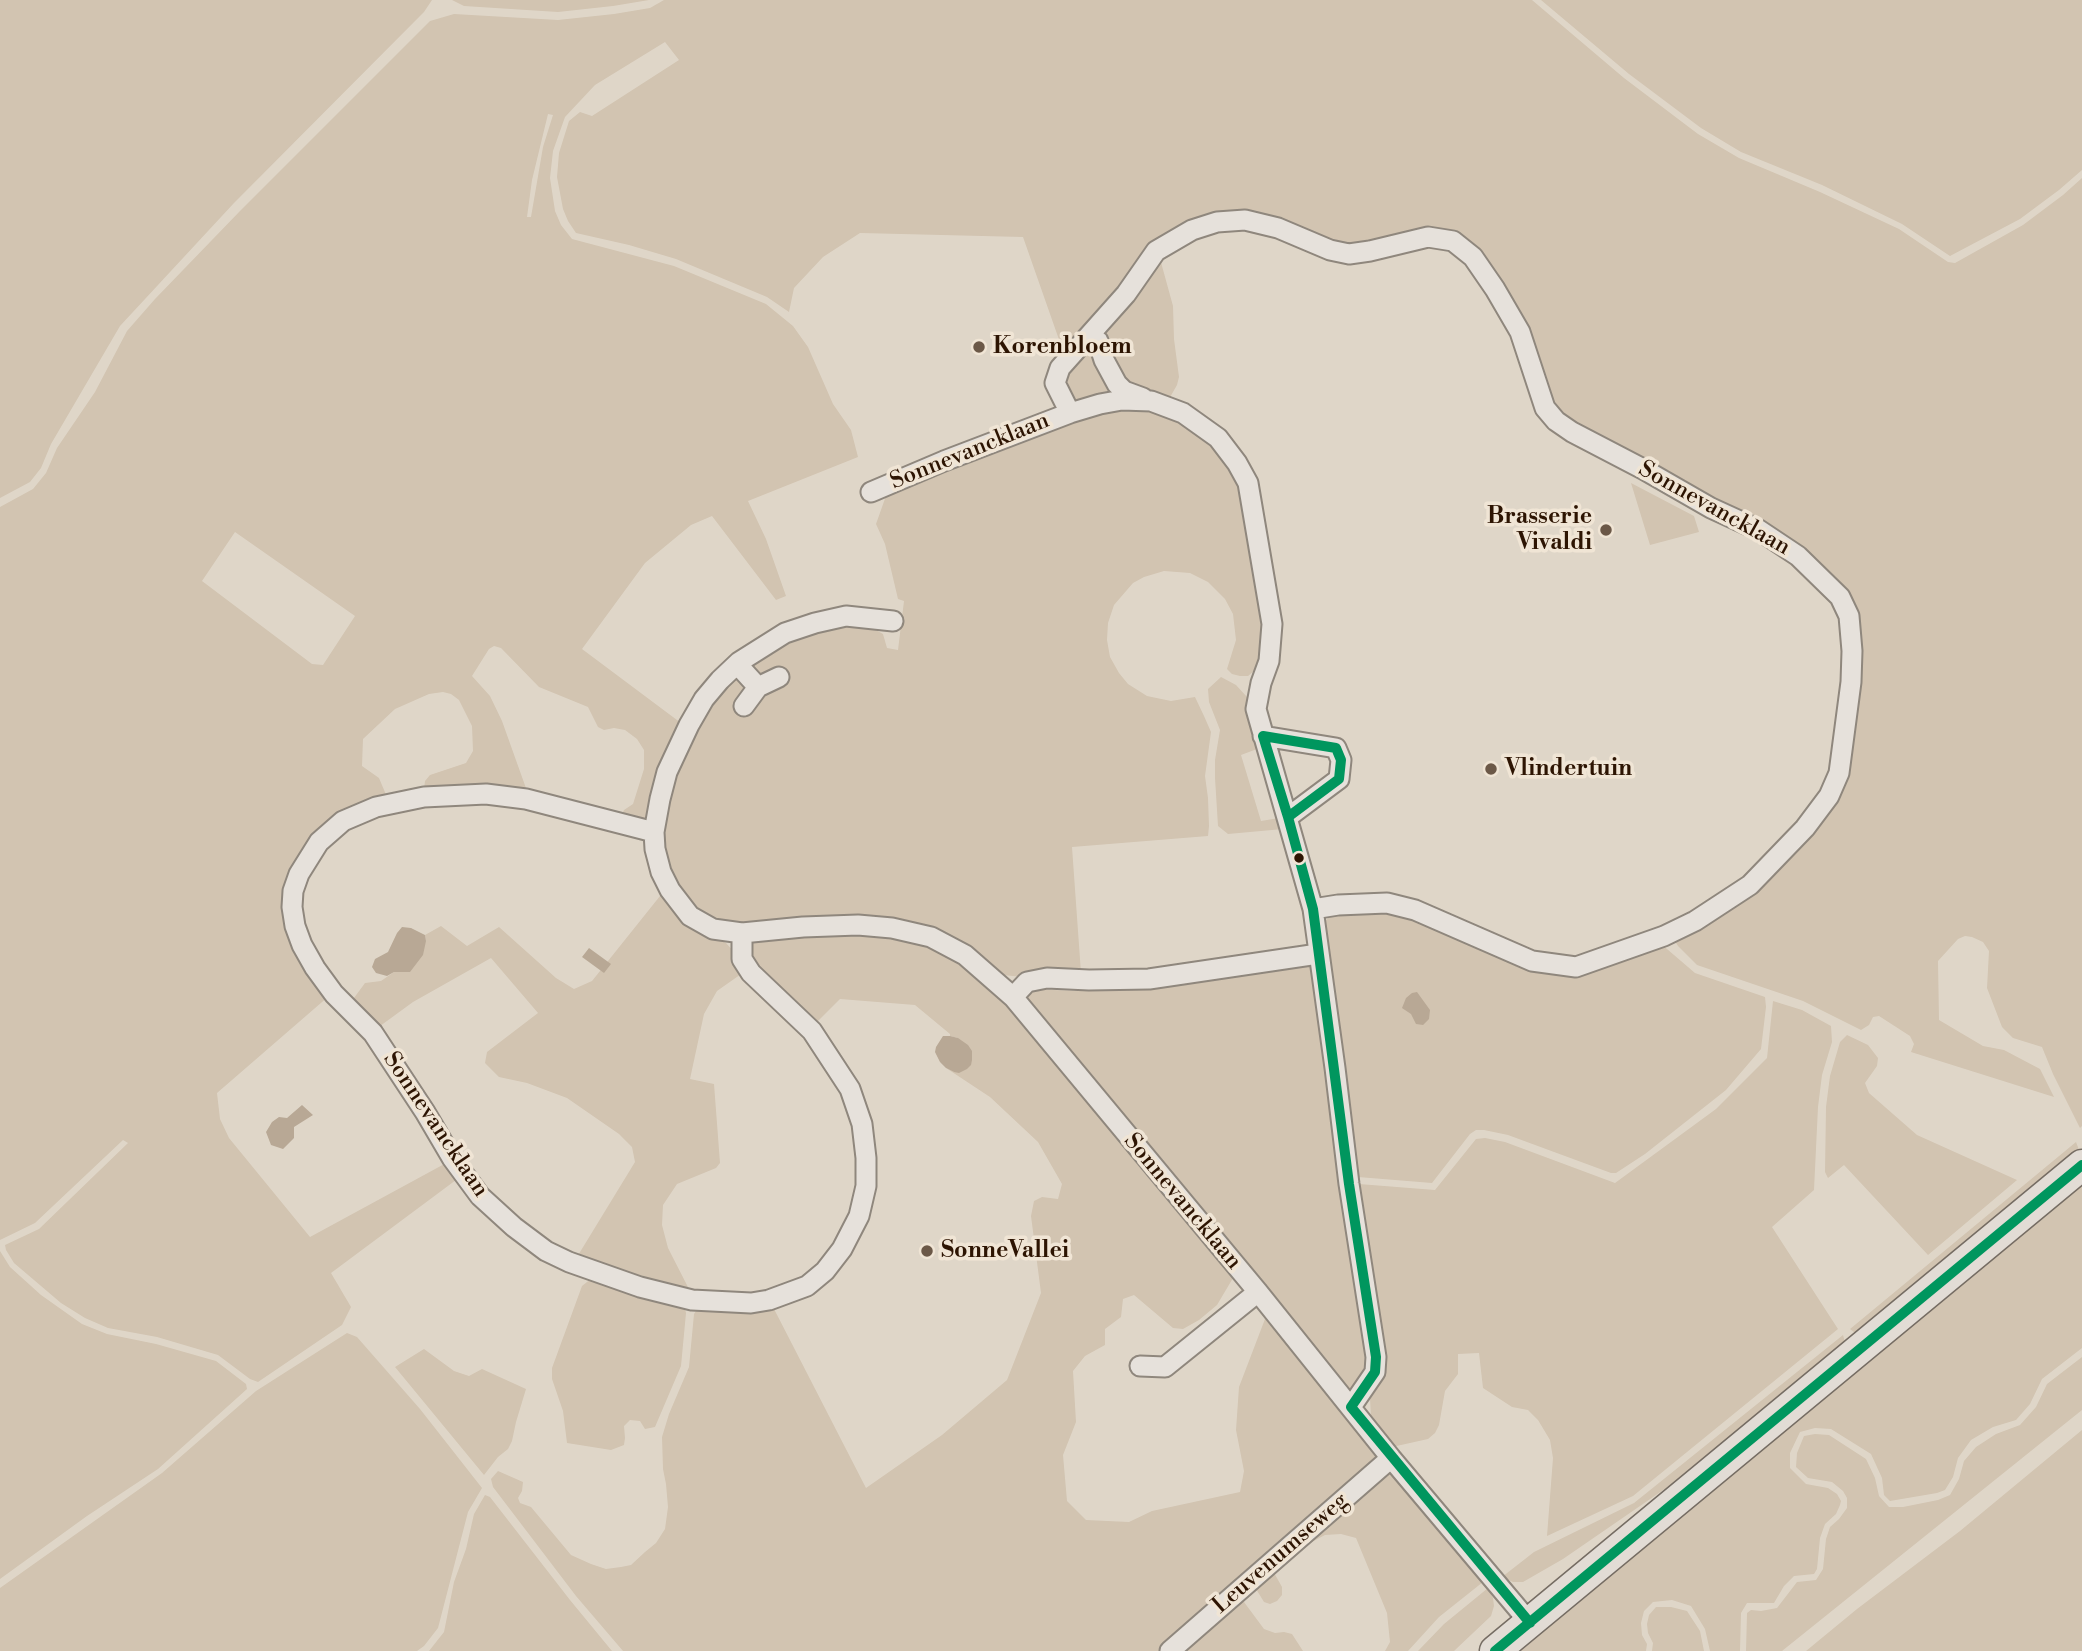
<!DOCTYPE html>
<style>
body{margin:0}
canvas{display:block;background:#dfd6c8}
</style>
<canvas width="2082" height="1651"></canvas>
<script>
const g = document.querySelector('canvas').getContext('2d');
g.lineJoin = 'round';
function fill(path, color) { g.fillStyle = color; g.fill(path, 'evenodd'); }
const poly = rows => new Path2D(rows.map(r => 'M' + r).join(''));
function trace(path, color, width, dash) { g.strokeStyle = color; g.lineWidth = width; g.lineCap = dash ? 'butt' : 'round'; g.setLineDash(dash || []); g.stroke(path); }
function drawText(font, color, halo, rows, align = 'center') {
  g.font = font + ' "Libre Bodoni",serif'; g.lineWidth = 7; g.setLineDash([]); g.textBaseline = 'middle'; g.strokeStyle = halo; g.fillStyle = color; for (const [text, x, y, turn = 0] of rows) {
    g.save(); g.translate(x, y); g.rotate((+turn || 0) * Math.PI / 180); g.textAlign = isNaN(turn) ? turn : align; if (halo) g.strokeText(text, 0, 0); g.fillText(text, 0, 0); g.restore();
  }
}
fill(poly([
 [0,0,432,0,424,12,234,203,120,326,51,444,41,468,30,482,0,498],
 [452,0,649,0,613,6,558,12,464,6],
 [664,0,1532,0,1624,78,1698,134,1739,158,1820,192,1899,229,1948,262,1955,263,2023,225,2063,195,2082,178,2082,1126,2080,1128,2053,1074,2042,1047,2013,1038,2002,1027,1987,988,1989,951,1983,942,1972,937,1965,936,1958,939,1938,961,1939,1020,1983,1046,2004,1050,2040,1069,2054,1097,1911,1052,1914,1044,1910,1036,1879,1016,1873,1017,1869,1025,1861,1030,1803,1001,1697,965,1678,946,1673,938,1725,909,1843,772,1845,593,1559,417,1456,236,1348,249,1279,223,1190,224,1063,351,1023,237,860,233,823,257,794,288,789,312,767,297,676,259,629,245,576,233,568,221,563,209,557,177,559,153,569,121,580,112,592,116,679,60,665,42,595,85,565,117,553,151,550,178,555,211,561,225,572,239,674,266,766,304,793,326,808,347,833,404,851,430,858,457,748,501,766,539,786,596,776,600,712,516,691,525,645,563,582,649,681,723,649,816,641,822,621,816,624,810,633,804,644,769,644,750,637,739,625,730,614,728,604,730,598,727,588,707,539,687,501,648,494,646,489,649,472,676,490,696,502,721,527,791,424,789,425,781,430,775,466,763,473,751,472,726,459,700,451,694,443,692,429,694,395,709,363,739,362,766,379,778,387,797,340,814,286,890,329,996,217,1093,220,1119,229,1138,310,1237,448,1162,460,1177,331,1273,351,1307,342,1325,258,1382,250,1379,218,1355,157,1337,108,1328,85,1318,61,1303,14,1263,6,1250,5,1245,39,1229,128,1143,123,1140,35,1223,0,1240,0,507,33,489,46,473,57,448,95,392,127,331,155,299,240,211,430,21,454,14,558,20,614,14,650,8],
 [548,114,553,115,543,147,531,217,527,217,532,180],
 [235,532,355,616,323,665,312,664,202,581],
 [1541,0,2082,0,2082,170,2059,190,2020,219,1950,256,1902,224,1822,185,1741,152,1701,128,1629,74],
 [1159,255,1173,306,1174,339,1179,377,1177,385,1169,399,1072,403,1067,380,1067,367],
 [1150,408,1179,420,1212,445,1243,490,1263,624,1263,657,1254,671,1248,676,1240,676,1232,674,1227,669,1236,640,1233,614,1225,599,1208,582,1190,573,1164,571,1144,577,1133,583,1114,605,1108,623,1107,640,1110,657,1119,673,1128,684,1147,696,1171,701,1195,697,1204,716,1211,732,1205,776,1208,798,1209,826,1208,836,1072,847,1081,973,1023,977,1003,975,967,946,931,926,894,920,737,925,716,920,697,911,687,902,668,870,661,833,680,755,723,686,763,653,816,630,863,623,883,634,887,648,898,650,904,601,898,599,885,544,876,524,887,493,1101,410],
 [1631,483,1694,516,1699,532,1650,545],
 [1221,677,1236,685,1247,697,1257,749,1241,755,1261,821,1279,818,1283,829,1228,834,1218,826,1215,778,1215,760,1220,730,1209,702,1208,689],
 [664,891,690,926,726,943,735,953,744,972,717,991,704,1014,690,1079,714,1084,720,1163,716,1168,677,1184,663,1205,662,1225,668,1248,691,1293,640,1281,577,1257,635,1162,632,1147,619,1134,567,1098,527,1083,499,1077,485,1063,487,1052,538,1013,491,958,413,1002,376,1029,351,1002,365,983,381,981,394,972,426,941,425,935,441,926,467,946,499,927,556,978,574,989,592,981],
 [1336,910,1388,910,1414,915,1531,968,1660,943,1695,973,1765,997,1766,1007,1761,1049,1726,1090,1645,1154,1616,1173,1611,1173,1508,1135,1484,1130,1476,1130,1470,1134,1432,1183,1358,1177,1321,925],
 [859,934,892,938,928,946,960,964,1002,1000,1233,1278,1217,1305,1199,1320,1183,1329,1173,1328,1134,1295,1123,1299,1121,1317,1105,1329,1105,1345,1085,1356,1073,1371,1076,1422,1063,1455,1067,1501,1086,1520,1129,1522,1152,1511,1240,1492,1244,1471,1236,1430,1239,1387,1265,1319,1380,1455,1163,1651,623,1651,576,1596,493,1487,491,1479,498,1471,523,1482,522,1491,518,1498,520,1503,531,1507,571,1555,591,1564,606,1569,621,1567,631,1565,645,1552,656,1543,665,1529,668,1507,666,1484,663,1469,662,1437,669,1414,689,1367,694,1314,698,1308,773,1307,866,1488,942,1435,1007,1380,1041,1293,1031,1216,1034,1201,1042,1197,1058,1199,1062,1184,1038,1142,990,1097,946,1068,954,1072,958,1038,950,1036,950,1034,915,1005,840,999,813,1026,754,968,748,946,754,940,800,935],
 [1309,964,1319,1007,1369,1370,1354,1388,1347,1388,1031,1007,1026,993,1029,989,1076,991,1146,987],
 [1773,1001,1802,1010,1831,1026,1832,1042,1822,1075,1818,1107,1814,1190,1772,1227,1838,1329,1633,1496,1547,1536,1553,1458,1550,1440,1538,1420,1528,1410,1512,1407,1483,1388,1479,1353,1458,1354,1458,1374,1445,1391,1439,1425,1435,1433,1428,1439,1392,1447,1371,1418,1370,1398,1385,1366,1359,1184,1435,1190,1476,1139,1485,1138,1505,1142,1615,1183,1716,1109,1767,1058],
 [1847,1035,1868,1045,1878,1058,1877,1066,1865,1083,1869,1093,1917,1135,2017,1180,1928,1255,1844,1165,1828,1178,1825,1172,1826,1107,1830,1076,1840,1042],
 [2076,1142,2081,1155,1863,1334,1855,1333,1850,1329],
 [2082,1180,2082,1348,2042,1379,2030,1404,2016,1420,1993,1427,1971,1440,1958,1458,1953,1477,1945,1490,1937,1493,1890,1501,1884,1495,1882,1478,1871,1454,1831,1429,1815,1428,1800,1432,1790,1453,1790,1468,1806,1484,1828,1488,1837,1494,1841,1501,1840,1505,1836,1514,1825,1524,1820,1538,1817,1569,1814,1574,1794,1576,1784,1586,1774,1603,1747,1603,1741,1613,1740,1651,1710,1651,1705,1629,1691,1606,1672,1600,1653,1602,1644,1611,1641,1623,1642,1635,1647,1644,1646,1651,1518,1651],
 [0,1251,10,1267,41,1295,82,1324,107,1334,156,1344,216,1361,246,1384,247,1389,158,1469,87,1516,0,1579],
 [592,1278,684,1305,686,1313,681,1366,655,1427,645,1429,640,1421,630,1420,624,1426,625,1438,624,1445,611,1450,567,1443,563,1411,552,1379,552,1368,582,1286],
 [347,1333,357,1337,420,1409,482,1488,468,1512,438,1628,424,1646,417,1651,0,1651,0,1588,162,1473,256,1391],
 [1843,1335,1846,1346,1717,1453,1563,1559,1523,1582,1513,1582,1502,1577,1534,1552,1634,1503],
 [424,1349,454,1371,469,1376,482,1369,526,1389,516,1422,512,1441,508,1449,498,1457,484,1475,395,1367],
 [2082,1357,2082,1410,1782,1651,1746,1651,1747,1613,1751,1610,1761,1611,1777,1608,1797,1582,1816,1580,1823,1569,1826,1539,1830,1527,1839,1519,1847,1508,1847,1498,1843,1491,1832,1482,1808,1478,1796,1467,1797,1453,1804,1436,1815,1434,1829,1435,1866,1459,1875,1478,1879,1496,1889,1507,1903,1507,1938,1500,1950,1495,1959,1479,1964,1461,1976,1447,1996,1434,2020,1425,2036,1407,2047,1384],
 [2082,1430,2082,1651,1806,1651,1857,1609,1960,1531],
 [1392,1472,1483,1582,1439,1617,1408,1651,1385,1651,1390,1642,1387,1613,1356,1538,1341,1534,1325,1535,1308,1544,1273,1571,1282,1587,1282,1595,1277,1601,1270,1604,1264,1602,1253,1584,1382,1473],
 [485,1495,490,1497,570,1600,612,1651,429,1651,444,1632,454,1582,466,1549,474,1514],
 [1488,1588,1493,1598,1494,1606,1491,1616,1454,1651,1418,1651,1444,1624],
 [1236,1601,1244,1602,1264,1629,1275,1633,1284,1632,1292,1634,1303,1651,1178,1651],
 [1656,1607,1671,1607,1687,1611,1700,1631,1704,1651,1652,1651,1653,1643,1648,1633,1647,1624,1649,1615]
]), '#d2c4b1');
fill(poly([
 [402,927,411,928,425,935,426,941,423,955,410,972,394,972,387,976,376,973,372,967,375,959,388,952,397,933],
 [589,948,611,964,604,973,582,957],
 [1417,992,1430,1010,1429,1019,1423,1025,1416,1024,1411,1014,1402,1008,1406,998,1412,993],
 [943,1036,950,1036,958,1038,968,1045,972,1051,972,1060,971,1065,967,1069,959,1073,954,1072,946,1068,940,1062,935,1052,936,1047],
 [302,1105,313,1115,294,1127,294,1138,283,1149,271,1145,266,1132,272,1122,279,1117,287,1118]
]), '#b8a895');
const street = poly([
 [1098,341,1104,360,1117,384,1124,391,1143,398],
 [1070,413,1100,404,1122,400,1151,401,1183,413,1218,438,1237,463,1248,483,1272,624,1269,661,1261,683,1256,709,1313,909,1335,1068,1349,1184,1376,1357,1375,1372,1351,1407],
 [871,492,944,461,1070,413,1055,383,1060,368,1126,294,1156,251,1192,230,1217,222,1245,220,1278,228,1330,250,1349,254,1370,251,1428,237,1453,241,1473,257,1495,289,1520,332,1545,408,1556,421,1572,432,1643,469,1711,508,1759,530,1798,556,1840,597,1849,616,1852,651,1851,682,1839,773,1829,796,1805,828,1750,885,1695,921,1664,936,1576,967,1532,961,1415,910,1387,903,1338,905,1313,909],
 [893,621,846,616,815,623,785,633,739,662,720,680,704,699,689,725,667,772,660,799,654,832,655,849,661,872,670,890,690,916,713,929,742,933,803,927,858,925,892,928,931,937,965,955,1013,997,1258,1292,1391,1458,1530,1623],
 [737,664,758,687,779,677],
 [744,706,758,687],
 [1263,736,1336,748,1341,760,1339,779,1288,817],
 [654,832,526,799,486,794,424,797,376,807,343,821,319,842,299,874,293,891,292,907,295,926,302,945,315,968,334,994,373,1033,425,1112,452,1158,480,1196,514,1227,546,1251,569,1262,640,1287,692,1300,751,1303,769,1300,807,1286,825,1271,842,1249,859,1216,866,1186,866,1158,862,1124,850,1089,812,1031,751,973,742,959,742,933],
 [1013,997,1027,982,1047,978,1089,980,1149,979,1318,954],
 [1140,1366,1165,1367,1258,1292],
 [1170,1651,1391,1458]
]);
const primary = poly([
 [1495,1651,2082,1165]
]);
trace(street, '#8f877d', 23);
trace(primary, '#756c63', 33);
trace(street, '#e6e1db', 19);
trace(primary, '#e2dcd5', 30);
trace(poly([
 [1263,736,1288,817,1313,909,1349,1184,1376,1357,1375,1372,1351,1407],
 [1263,736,1336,748,1341,760,1339,779,1288,817],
 [1351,1407,1530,1623],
 [1495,1651,2082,1165]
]), '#00965e', 10);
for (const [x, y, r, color] of [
 [979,347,7,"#6b5847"],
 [1606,530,7,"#6b5847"],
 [1491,769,7,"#6b5847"],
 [1299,858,6,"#2d1402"],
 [927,1251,7,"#6b5847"]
]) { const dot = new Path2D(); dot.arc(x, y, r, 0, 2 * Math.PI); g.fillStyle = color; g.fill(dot); trace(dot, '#f0e5d5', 2.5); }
drawText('bold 23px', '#2d1402', '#f0e5d5', [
 ["Korenbloem",993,347],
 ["Brasserie",1592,517,"right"],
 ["Vivaldi",1592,543,"right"],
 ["Vlindertuin",1505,769],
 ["SonneVallei",941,1251]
], 'left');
drawText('23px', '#2d1402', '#f0e5d5', [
 ["Sonnevancklaan",970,452,-22],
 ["Sonnevancklaan",1714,509,29],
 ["Sonnevancklaan",435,1125,56],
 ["Sonnevancklaan",1182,1202,50],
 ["Leuvenumseweg",1281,1554,-41]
]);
</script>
